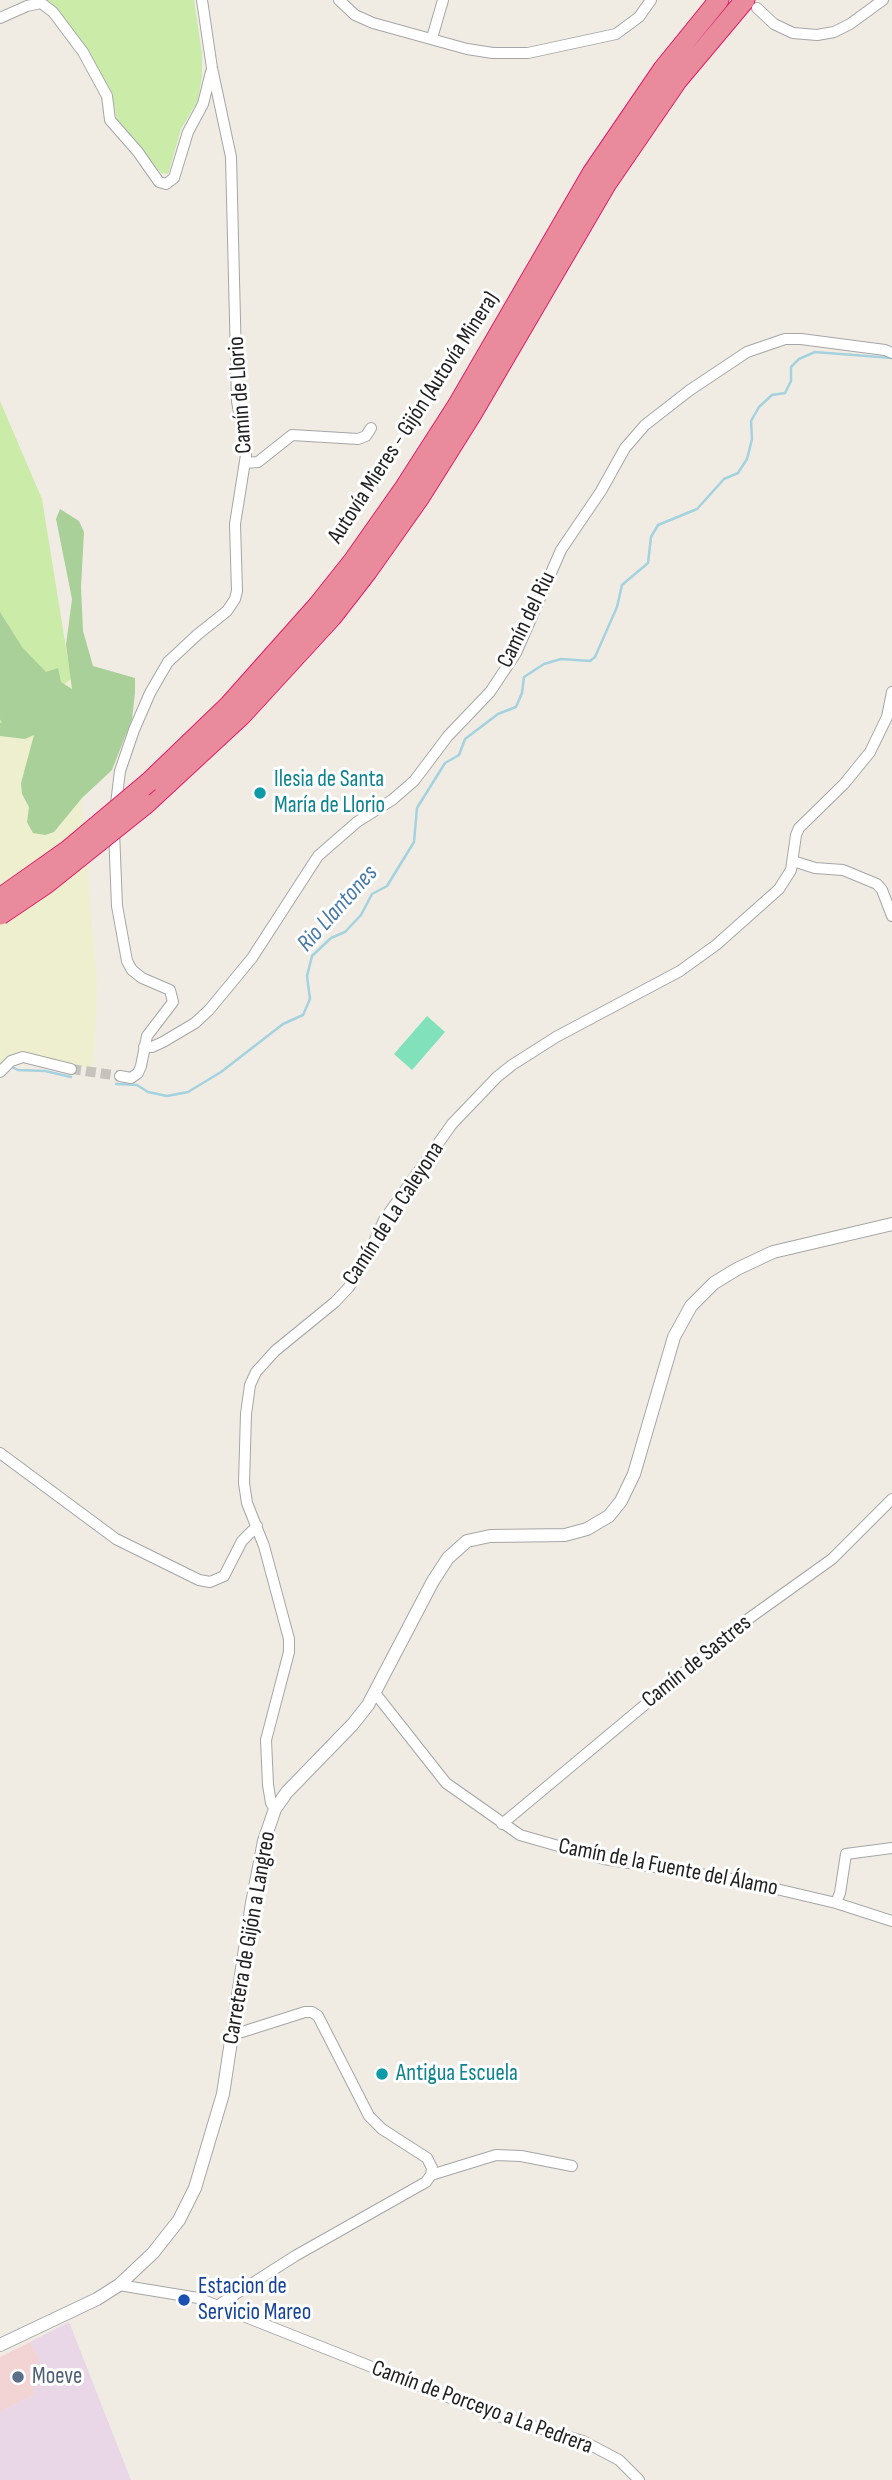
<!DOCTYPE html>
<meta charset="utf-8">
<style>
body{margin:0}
canvas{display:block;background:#f0ece4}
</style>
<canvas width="892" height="2480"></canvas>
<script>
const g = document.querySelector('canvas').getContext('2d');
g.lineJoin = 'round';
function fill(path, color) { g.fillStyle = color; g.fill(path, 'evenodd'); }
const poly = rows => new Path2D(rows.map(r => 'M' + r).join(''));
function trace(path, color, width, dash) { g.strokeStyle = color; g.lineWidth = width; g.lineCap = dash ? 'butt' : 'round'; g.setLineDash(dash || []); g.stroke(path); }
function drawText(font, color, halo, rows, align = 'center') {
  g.font = font + ' "Sofia Sans Condensed",sans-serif'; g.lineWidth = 6; g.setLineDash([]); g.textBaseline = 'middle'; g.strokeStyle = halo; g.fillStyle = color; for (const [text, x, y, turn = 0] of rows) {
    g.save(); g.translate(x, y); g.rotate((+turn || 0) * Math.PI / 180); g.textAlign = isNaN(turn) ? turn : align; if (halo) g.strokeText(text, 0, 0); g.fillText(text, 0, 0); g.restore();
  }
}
fill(poly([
 [30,2342,39,2359,34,2395,0,2412,0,2357]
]), '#f1d4d3');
fill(poly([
 [69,2322,131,2480,0,2480,0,2412,34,2395,39,2359,30,2342]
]), '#e9d6e6');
fill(poly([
 [71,679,97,982,95,1046,92,1069,16,1052,0,1067,0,729,3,729]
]), '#edefcf');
fill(poly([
 [44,0,194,0,202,53,202,77,198,100,181,129,168,174,161,173,117,119,112,94,90,54,50,2],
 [0,401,42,499,71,679,3,729,0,729]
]), '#cbeba9');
fill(poly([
 [60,509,79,521,84,532,81,587,83,631,93,666,135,678,135,693,132,719,112,770,82,798,54,832,45,835,33,833,27,822,29,807,22,794,21,783,34,735,25,739,0,736,0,723,2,723,0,719,0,612,22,647,46,672,58,668,61,682,72,689,66,645,72,599,56,519]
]), '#a9d098');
fill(poly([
 [427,1016,445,1032,412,1070,394,1054]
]), '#80e1ba');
trace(poly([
 [10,1066,18,1070,45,1071,71,1077],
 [116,1084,137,1085,148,1092,167,1096,188,1092,221,1072,283,1024,303,1015,310,999,307,976,312,956,331,938,345,932,361,915,372,894,387,886,414,842,417,808,445,763,459,755,465,739,498,714,516,707,522,693,524,677,544,664,561,659,590,661,595,657,617,607,622,585,648,563,651,537,658,525,697,509,724,479,738,473,747,459,752,439,751,421,759,407,772,395,785,393,791,381,791,367,799,359,815,352,892,358]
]), '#a4d2df', 2.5);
trace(poly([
 [71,1069,120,1076]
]), '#c6c3bd', 10, [10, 5]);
const minor = poly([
 [339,0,355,15,373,23,467,49,493,53,528,53,616,34,639,17,651,0],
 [757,8,774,24,793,33,817,35,834,32,850,24,883,0],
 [0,18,27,6,41,3,53,12,83,52,107,96,110,120,138,152,159,182,166,184,174,178,188,132,203,104,211,72],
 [432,38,443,0],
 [245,463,258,462,292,435,358,439,366,436,371,428],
 [115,812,120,771,134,730,150,693,168,662,197,635,227,611,235,599,237,591,235,524,246,455,237,401,231,157,212,68,202,0],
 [114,831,117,906,127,961,132,970,142,978,170,990,173,1002,147,1036,141,1066,138,1073,131,1078,120,1076],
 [793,861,815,868,843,870,877,884,882,890,892,916],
 [144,1047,152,1047,163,1042,195,1023,209,1010,252,958,318,856,357,822,392,800,414,781,448,736,490,692,516,653,561,550,601,491,625,448,645,425,690,390,747,352,785,339,801,339,885,350,892,353],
 [0,1072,11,1061,23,1057,71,1069],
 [0,1453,116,1539,199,1580,210,1582,224,1576,242,1541,257,1526],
 [375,1693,446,1783,520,1835,604,1859,738,1880,836,1903,892,1921],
 [275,1809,271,1803,268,1785,266,1740,289,1652,289,1639,264,1546,247,1503,244,1483,246,1414,250,1385,256,1372,275,1351,335,1302,349,1287,365,1262,384,1220,452,1124,497,1077,512,1065,556,1037,680,971,716,945,779,889,791,870,796,835,799,828,844,784,870,752,887,717,892,692],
 [502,1824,744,1622,832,1559,892,1499],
 [836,1903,840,1893,846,1854,892,1848],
 [431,2175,496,2155,521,2156,572,2166],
 [119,2285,198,2298,488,2413,583,2441,619,2460,639,2480],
 [217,2306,295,2256,426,2182,431,2175,432,2168,427,2158,382,2129,369,2116,318,2016,312,2012,305,2012,242,2032,232,2031]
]);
const tertiary = poly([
 [0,2345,97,2299,119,2285,153,2253,179,2220,195,2188,223,2094,252,1903,264,1841,275,1809,287,1792,353,1724,368,1705,433,1581,448,1558,467,1541,490,1536,565,1535,587,1529,609,1516,621,1501,634,1474,674,1337,691,1306,714,1283,737,1269,773,1252,892,1224]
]);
const motorway = poly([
 [149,782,229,705,318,605,353,561,405,487,457,406,592,173,663,69,719,0],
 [146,804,242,715,332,617,367,572,420,497,472,414,607,183,677,81,745,0]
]);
trace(minor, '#a6a6a6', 12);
trace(tertiary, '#a6a6a6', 14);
trace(motorway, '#e01f65', 21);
trace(minor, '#fff', 10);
trace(tertiary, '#fff', 12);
trace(motorway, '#e98a9d', 19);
const motorwayBridge = poly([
 [0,898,68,850,149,782],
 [0,915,46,884,146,804]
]);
trace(motorwayBridge, '#e01f65', 21, []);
trace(motorwayBridge, '#e98a9d', 19);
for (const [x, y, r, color] of [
 [260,793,7,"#0f9aa8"],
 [382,2074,7,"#0f9aa8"],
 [184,2300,7,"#1a4fb4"],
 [18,2377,7,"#5c6f8a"]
]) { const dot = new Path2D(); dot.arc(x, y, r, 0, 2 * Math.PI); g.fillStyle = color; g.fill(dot); trace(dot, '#fff', 2.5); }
drawText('23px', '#1f1f1f', '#fff', [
 ["Camín de Llorio",241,395,-94],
 ["Autovía Mieres - Gijón (Autovía Minera)",414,418,-57],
 ["Camín del Riu",527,620,-64],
 ["Camín de La Caleyona",394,1214,-57],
 ["Camín de Sastres",697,1662,-39],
 ["Camín de la Fuente del Álamo",668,1868,11],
 ["Carretera de Gijón a Langreo",250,1938,-80],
 ["Camín de Porceyo a La Pedrera",482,2408,20]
]);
drawText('23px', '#0d838f', '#fff', [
 ["Ilesia de Santa",274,780],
 ["María de Llorio",274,806],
 ["Antigua Escuela",396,2074]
], 'left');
drawText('23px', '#164399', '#fff', [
 ["Estacion de",198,2287],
 ["Servicio Mareo",198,2313]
], 'left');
drawText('23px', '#4e5e75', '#fff', [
 ["Moeve",32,2377]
], 'left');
drawText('italic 24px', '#4579a9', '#fff', [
 ["Rio Llantones",338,909,-48]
]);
</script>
